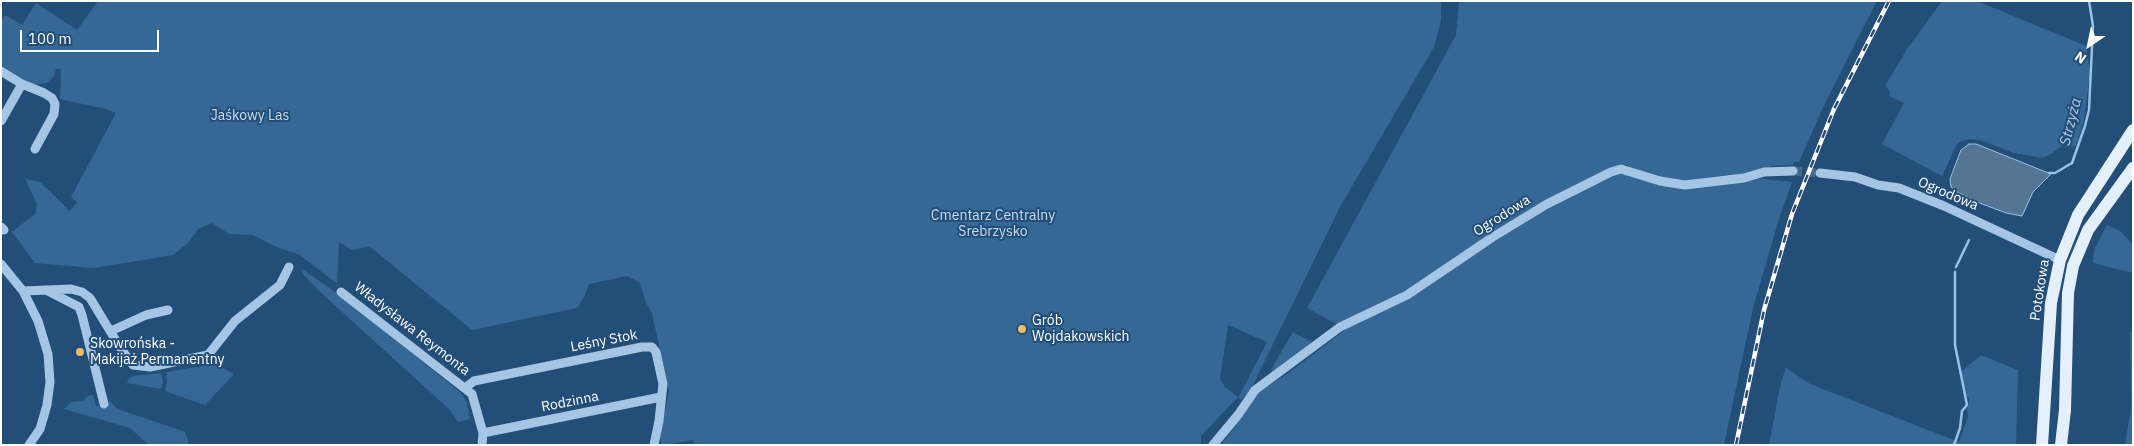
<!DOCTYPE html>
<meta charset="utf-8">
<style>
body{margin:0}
#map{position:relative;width:2134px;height:446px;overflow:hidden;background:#234e78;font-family:"IBM Plex Sans",sans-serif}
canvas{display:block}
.frame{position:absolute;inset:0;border:2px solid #fff;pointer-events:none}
.north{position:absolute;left:2064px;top:20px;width:50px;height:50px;-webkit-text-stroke:4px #234e78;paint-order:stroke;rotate:214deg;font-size:14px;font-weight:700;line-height:20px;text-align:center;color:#fff}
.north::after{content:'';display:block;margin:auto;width:18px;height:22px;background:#fff;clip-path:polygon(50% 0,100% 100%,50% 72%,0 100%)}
.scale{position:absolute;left:20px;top:30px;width:139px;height:22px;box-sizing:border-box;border:2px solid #fff;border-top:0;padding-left:6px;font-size:15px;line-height:18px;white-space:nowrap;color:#fff;-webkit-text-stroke:4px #234e78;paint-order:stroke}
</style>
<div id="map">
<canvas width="2134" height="446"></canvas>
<div class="frame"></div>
<div class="north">N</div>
<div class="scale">100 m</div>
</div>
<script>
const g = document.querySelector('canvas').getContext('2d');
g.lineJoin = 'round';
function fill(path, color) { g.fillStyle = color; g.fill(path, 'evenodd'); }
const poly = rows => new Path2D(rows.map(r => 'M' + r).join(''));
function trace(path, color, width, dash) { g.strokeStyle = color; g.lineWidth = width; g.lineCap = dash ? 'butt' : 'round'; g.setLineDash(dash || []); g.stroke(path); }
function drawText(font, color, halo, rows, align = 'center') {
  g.font = font + ' "IBM Plex Sans",sans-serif'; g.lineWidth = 4; g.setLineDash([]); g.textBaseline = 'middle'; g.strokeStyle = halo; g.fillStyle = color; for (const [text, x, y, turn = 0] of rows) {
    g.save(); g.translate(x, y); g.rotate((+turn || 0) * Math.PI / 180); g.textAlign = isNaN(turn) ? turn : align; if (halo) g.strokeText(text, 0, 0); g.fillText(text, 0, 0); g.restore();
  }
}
fill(poly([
 [98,1,1441,1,1441,21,1434,47,1341,205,1251,389,1241,400,1238,398,1267,342,1228,325,1220,379,1225,387,1238,397,1201,436,1201,445,695,445,693,440,662,445,660,436,669,391,652,313,646,303,640,283,627,276,589,284,584,297,577,308,472,330,369,246,352,250,339,242,337,284,300,255,274,246,253,235,229,234,212,223,198,229,188,243,173,255,94,268,35,263,12,232,35,214,37,204,25,179,40,182,70,211,77,202,71,197,116,113,106,109,60,99,61,69,56,69,54,76,47,83,35,85,21,78,1,65,1,22,5,15,22,25,36,3,77,30],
 [1459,1,1877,1,1825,103,1799,162,1794,162,1793,165,1771,166,1771,168,1719,178,1675,182,1645,175,1627,165,1616,166,1413,287,1336,324,1307,308,1456,35],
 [1942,1,1977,1,2086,46,2090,72,2084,120,2076,146,2068,147,2064,144,2051,154,2042,158,2014,153,1980,140,1968,139,1959,142,1956,146,1942,176,1882,144,1904,103,1889,96,1890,91,1885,86,1907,49],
 [1620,173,1659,184,1757,178,1792,182,1778,222,1753,308,1724,445,1221,445,1243,416,1257,393,1290,372,1349,327,1438,278,1554,204],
 [2107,225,2120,231,2133,245,2133,273,2093,263,2094,250],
 [302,269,338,294,460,392,467,403,470,419,458,422,450,410,318,290,302,273],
 [1293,332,1312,342,1270,375,1274,364],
 [2130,332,2133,332,2133,445,2125,445,2131,408],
 [1981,355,2018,370,2016,445,1769,445,1781,382,1786,368,1810,384,1959,442,1968,417,1967,409,1969,405,1969,399,1965,394,1961,372],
 [215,364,234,374,205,405,165,391,167,382,166,372],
 [161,373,163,381,161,389,127,383,129,378,134,376],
 [93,395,96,406,108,405,109,400,117,409,185,432,188,440,187,445,149,445,130,428,64,409,71,402,84,401,87,396]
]), '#366896');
const water = poly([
 [1969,144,1976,144,2051,174,2033,192,2022,216,2006,213,1977,202,1957,192,1951,187,1950,179,1961,150,1969,144]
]);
fill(water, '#557594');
trace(water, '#98c1e5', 1);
trace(poly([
 [2049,173,2055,173,2072,163,2085,126,2089,110,2093,26,2089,1],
 [1956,267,1969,240],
 [1954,445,1960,428,1962,411,1967,405,1955,345,1955,272]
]), '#98c1e5', 2.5);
trace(poly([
 [1793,171,1820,173]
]), '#44698c', 9, [9, 4.5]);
trace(poly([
 [1,71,22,84,44,93,52,98,55,104,54,114,35,149],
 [1,121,22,84],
 [1820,173,1855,177,1878,185,1899,188,1944,206,2060,260],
 [1,227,4,230],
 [1,264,23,291,38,321,48,354,50,382,47,405,40,429,29,445],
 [46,290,79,307,82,315,104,404],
 [23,291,71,289,82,292,90,298,121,349,133,365,150,367,208,355,235,321,280,285,289,267],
 [341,292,472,394,483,433,482,445],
 [111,331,146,315,168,310],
 [465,388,474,381,642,347,652,347,656,352,663,384,659,421,654,445],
 [483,433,661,397],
 [1213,445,1238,415,1255,390,1340,327,1407,295,1493,237,1547,204,1611,172,1621,169,1660,181,1685,185,1744,178,1764,172,1793,171]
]), '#a4c6e4', 9);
trace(poly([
 [2042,445,2051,303,2060,260,2078,215,2133,130],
 [2061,445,2065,410,2068,293,2073,266,2088,230,2133,168]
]), '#e4effc', 12);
const rail = poly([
 [1736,445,1764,310,1792,214,1834,109,1889,1]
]);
trace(rail, '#fff', 4.5);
trace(rail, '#234e78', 2.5, [8]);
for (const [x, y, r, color] of [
 [1022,329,5,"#efbd67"],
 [80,352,5,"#efbd67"]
]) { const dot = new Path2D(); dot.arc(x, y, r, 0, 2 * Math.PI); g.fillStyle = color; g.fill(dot); trace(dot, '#234e78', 2); }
drawText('14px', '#c7def3', '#234e78', [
 ["Jaśkowy Las",250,116],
 ["Cmentarz Centralny",993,216],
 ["Srebrzysko",993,232]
]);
drawText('14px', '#fff', '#234e78', [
 ["Ogrodowa",1948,194,23],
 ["Ogrodowa",1502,216,-32],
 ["Potokowa",2040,290,-81],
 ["Władysława Reymonta",412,329,38],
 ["Leśny Stok",604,341,-11],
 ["Rodzinna",570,402,-11]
]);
drawText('14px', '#fff', '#234e78', [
 ["Grób",1032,321],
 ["Wojdakowskich",1032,337],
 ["Skowrońska -",90,344],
 ["Makijaż Permanentny",90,360]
], 'left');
drawText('italic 15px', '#afcfec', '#234e78', [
 ["Strzyża",2071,122,-76]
]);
</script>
